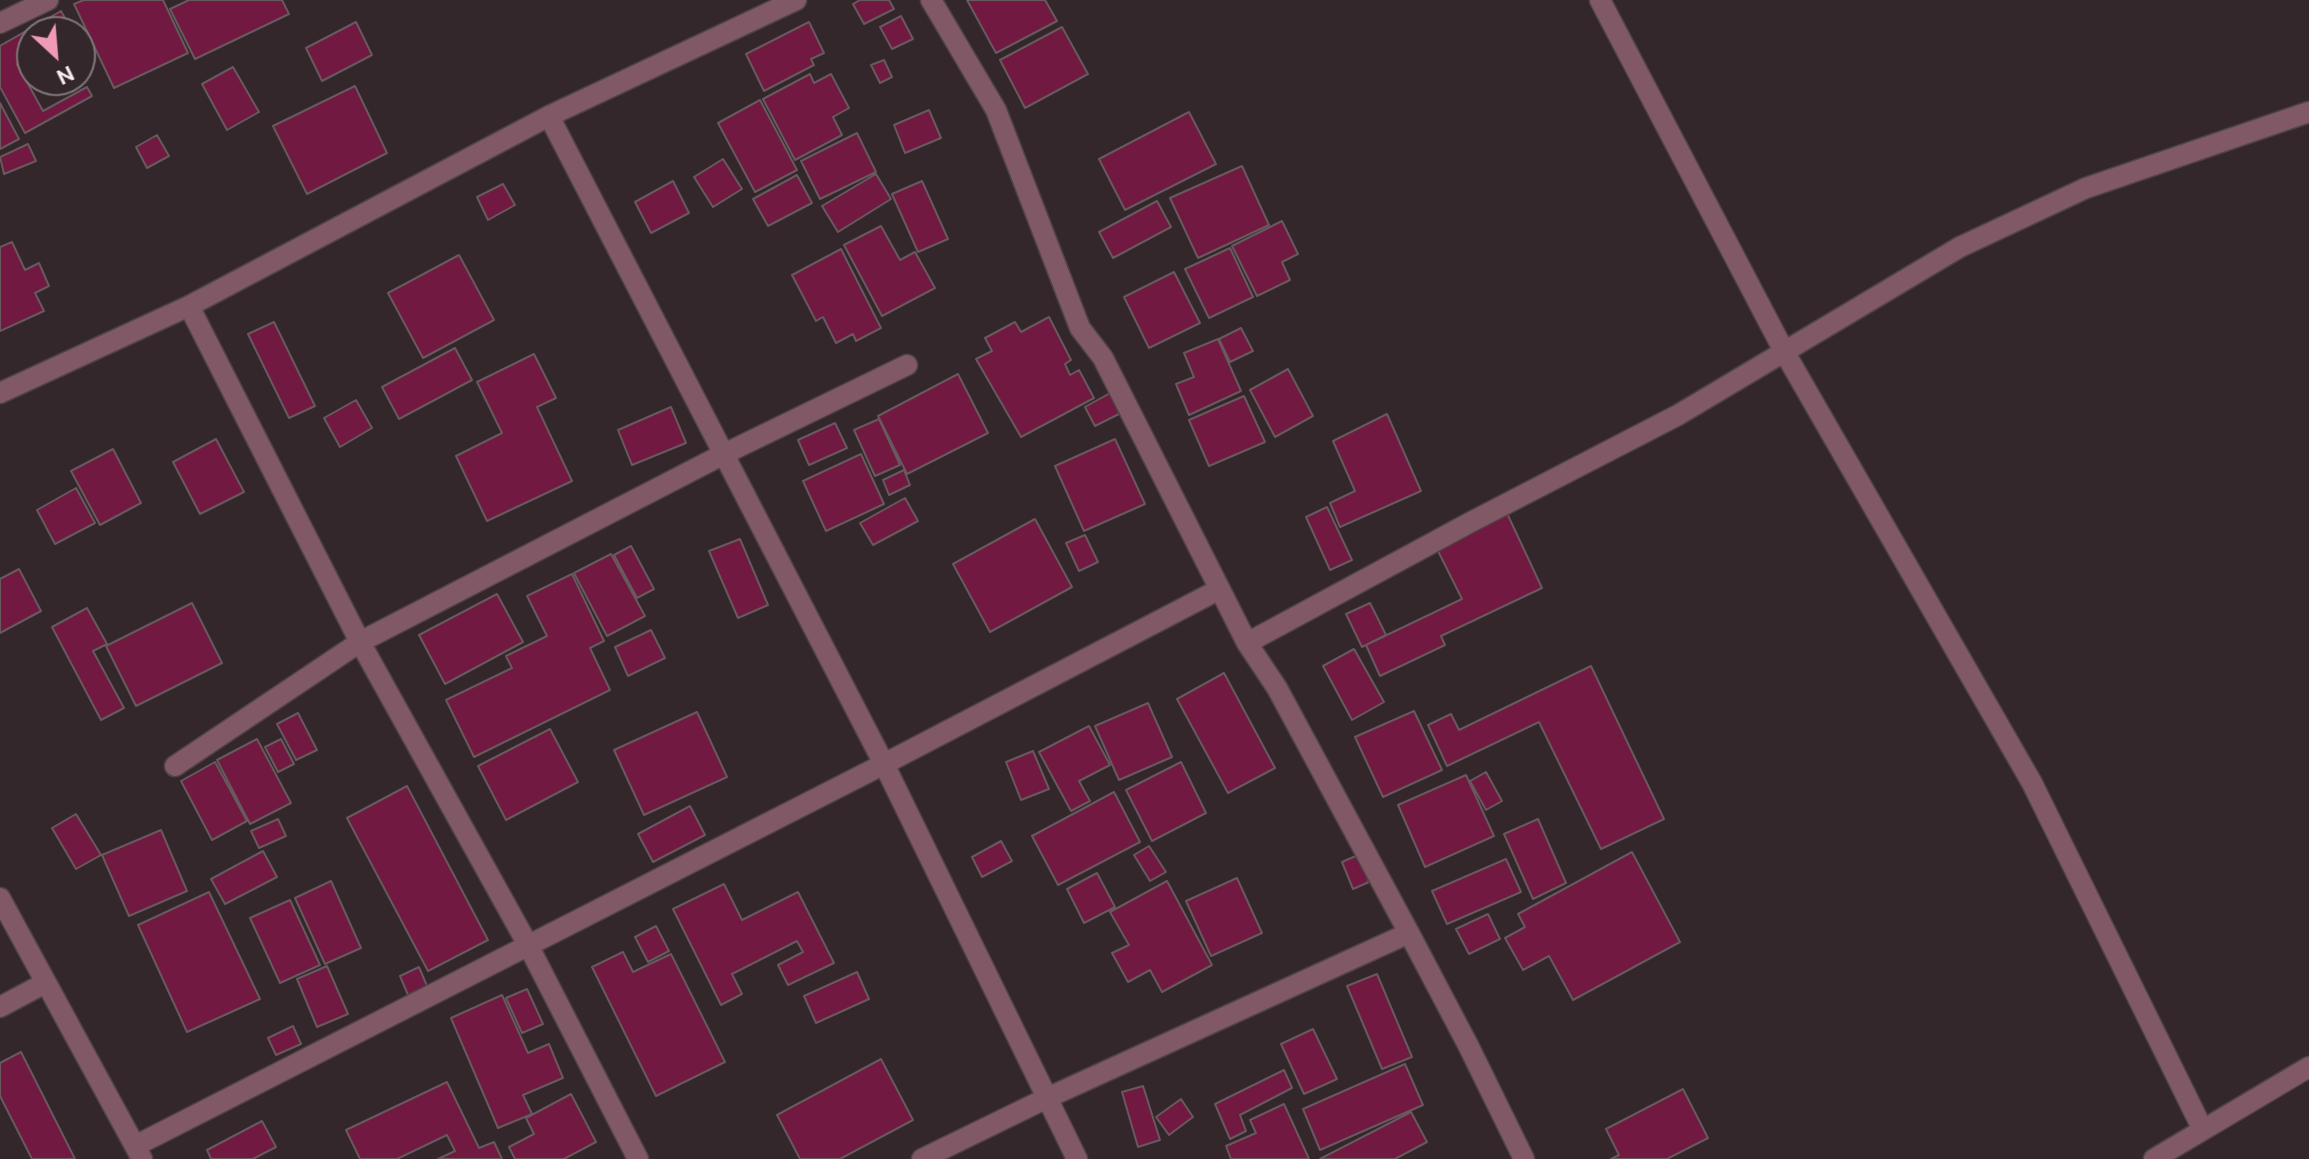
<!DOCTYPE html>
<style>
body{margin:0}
#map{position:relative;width:2309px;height:1159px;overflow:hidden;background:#33272b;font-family:Ubuntu,sans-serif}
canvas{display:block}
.north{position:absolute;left:16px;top:16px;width:80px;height:80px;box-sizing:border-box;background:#33272b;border:2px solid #807679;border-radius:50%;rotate:154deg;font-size:22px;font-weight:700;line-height:32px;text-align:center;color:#f4ecee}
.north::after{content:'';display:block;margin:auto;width:28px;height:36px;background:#f09ab6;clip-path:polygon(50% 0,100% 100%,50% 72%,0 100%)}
</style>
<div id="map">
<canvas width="2309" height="1159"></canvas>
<div class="north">N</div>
</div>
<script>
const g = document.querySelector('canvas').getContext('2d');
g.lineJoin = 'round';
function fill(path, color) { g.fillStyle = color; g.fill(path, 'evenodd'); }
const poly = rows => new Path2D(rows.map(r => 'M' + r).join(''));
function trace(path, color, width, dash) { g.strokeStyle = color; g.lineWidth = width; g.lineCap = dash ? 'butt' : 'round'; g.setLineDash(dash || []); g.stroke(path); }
const building = poly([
 [84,0,163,0,188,53,114,88,74,4,84,0],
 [189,0,282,0,289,14,195,59,170,9,189,0],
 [860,0,889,0,894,9,864,24,853,4,860,0],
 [967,0,1045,0,1057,21,996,53,967,0],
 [61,11,73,32,32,32,32,56,17,64,43,111,87,87,92,96,25,133,0,87,0,46,61,11],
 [901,16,913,39,892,49,880,27,901,16],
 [356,22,372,55,322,81,306,48,356,22],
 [809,22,824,53,811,59,814,65,764,91,746,54,809,22],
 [1062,27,1088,74,1025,108,1000,60,1062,27],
 [884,60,892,77,880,83,871,65,884,60],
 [233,67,259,112,227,130,202,84,233,67],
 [810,74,814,83,831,74,849,108,833,117,842,135,795,160,763,99,810,74],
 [355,86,387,153,307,194,273,126,355,86],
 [760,100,797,170,755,192,718,123,760,100],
 [0,103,19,139,0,149,0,103],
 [929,110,941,138,905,153,894,125,929,110],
 [1189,112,1216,164,1125,210,1099,159,1189,112],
 [857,133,876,172,820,199,801,161,857,133],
 [157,135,169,156,147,168,136,147,157,135],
 [28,144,36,161,4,174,0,157,28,144],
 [723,159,742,189,713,207,694,177,723,159],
 [1242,166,1269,225,1198,258,1170,198,1242,166],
 [876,174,891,199,838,232,822,206,876,174],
 [797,175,812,203,768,226,753,199,797,175],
 [673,181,689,213,651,233,635,202,673,181],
 [922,181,948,239,918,252,892,194,922,181],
 [503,184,515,205,488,220,477,197,503,184],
 [1157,201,1171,227,1113,258,1099,232,1157,201],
 [1282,221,1298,254,1282,262,1290,280,1257,296,1232,246,1282,221],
 [881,226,900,260,915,252,935,288,882,316,844,245,881,226],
 [12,242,25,270,39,263,49,286,35,293,44,311,0,331,0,247,12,242],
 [1230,248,1253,297,1209,318,1185,269,1230,248],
 [841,249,881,328,856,341,853,334,836,343,823,317,816,321,792,275,841,249],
 [459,255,494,320,423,358,388,293,459,255],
 [1174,272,1200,323,1149,348,1124,297,1174,272],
 [1049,317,1071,360,1065,364,1070,375,1079,370,1094,398,1021,437,976,359,992,351,985,338,1015,322,1021,332,1049,317],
 [274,322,315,406,289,418,248,334,274,322],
 [1241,328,1253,351,1230,362,1219,339,1241,328],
 [1218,339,1241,391,1189,415,1176,384,1194,377,1184,353,1218,339],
 [455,348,472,380,399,419,382,387,455,348],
 [534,354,556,398,537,407,572,481,487,521,456,456,502,433,477,382,534,354],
 [1288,369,1313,416,1275,437,1250,390,1288,369],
 [958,374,988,433,907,474,878,416,958,374],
 [1112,392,1123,412,1095,426,1085,407,1112,392],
 [1244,396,1265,442,1209,466,1189,420,1244,396],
 [356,400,372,428,340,447,324,418,356,400],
 [671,407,686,443,632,465,618,430,671,407],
 [1387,414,1421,491,1340,527,1330,503,1355,491,1333,441,1387,414],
 [879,419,900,465,875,476,854,430,879,419],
 [835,423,847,448,809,465,798,440,835,423],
 [216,439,244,492,200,514,173,462,216,439],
 [1115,439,1145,504,1084,531,1055,466,1115,439],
 [113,449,141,503,100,525,71,471,113,449],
 [861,454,884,504,826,531,803,481,861,454],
 [904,470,910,485,889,495,883,480,904,470],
 [76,488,95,523,55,544,37,510,76,488],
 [905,498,918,521,873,545,860,523,905,498],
 [1327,507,1352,560,1330,570,1306,517,1327,507],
 [1505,509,1542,588,1441,636,1445,645,1380,676,1366,645,1462,599,1434,543,1505,509],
 [1035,519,1072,587,990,632,953,564,1035,519],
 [1085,535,1098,562,1079,571,1066,543,1085,535],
 [740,539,768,605,738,618,709,551,740,539],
 [631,546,654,589,637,598,614,555,631,546],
 [611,554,645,616,607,636,574,573,611,554],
 [19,569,41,611,0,633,0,579,19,569],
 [572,574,604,641,590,648,610,690,474,757,446,700,512,668,506,656,547,636,527,596,572,574],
 [497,594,523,642,445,684,419,635,497,594],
 [192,603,222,663,136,706,106,646,192,603],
 [1370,603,1386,635,1362,647,1346,614,1370,603],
 [87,608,107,644,93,651,124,708,101,720,52,627,87,608],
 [651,630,665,658,628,676,615,647,651,630],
 [1354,649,1384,702,1352,720,1323,666,1354,649],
 [1591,666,1664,819,1601,849,1539,722,1447,766,1428,725,1451,714,1459,730,1591,666],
 [1224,673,1275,768,1228,793,1177,699,1224,673],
 [1148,703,1172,757,1119,780,1095,726,1148,703],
 [1414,711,1442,770,1383,797,1355,737,1414,711],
 [697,712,727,777,644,815,614,750,697,712],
 [298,713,317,750,296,760,277,724,298,713],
 [1089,726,1110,765,1079,781,1090,801,1071,811,1039,752,1089,726],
 [550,729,578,782,506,820,478,766,550,729],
 [257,739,291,803,250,824,217,760,257,739],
 [281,739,294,764,278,772,265,747,281,739],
 [1033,751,1049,789,1021,800,1006,762,1033,751],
 [215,762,247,821,212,840,181,781,215,762],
 [1181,762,1206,813,1152,841,1126,790,1181,762],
 [1486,772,1502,801,1486,810,1470,781,1486,772],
 [1466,775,1494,836,1425,867,1398,805,1466,775],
 [407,786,488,940,428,971,347,818,407,786],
 [1114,792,1140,842,1058,885,1032,836,1114,792],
 [690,806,705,835,653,862,638,834,690,806],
 [76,814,101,855,76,869,52,828,76,814],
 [278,819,286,836,259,848,251,831,278,819],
 [1538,819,1566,883,1533,899,1504,834,1538,819],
 [161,830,187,891,129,916,102,855,161,830],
 [1001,841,1012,861,982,877,972,857,1001,841],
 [1149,846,1166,872,1150,881,1134,855,1149,846],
 [263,851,277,877,225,904,211,879,263,851],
 [1632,852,1680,942,1573,1000,1549,956,1523,970,1505,938,1525,927,1518,914,1632,852],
 [1358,855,1369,882,1353,889,1342,862,1358,855],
 [1506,859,1521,892,1447,924,1432,891,1506,859],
 [1097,873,1115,907,1084,923,1067,889,1097,873],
 [1237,878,1262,933,1211,956,1186,901,1237,878],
 [331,881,361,948,325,964,295,898,331,881],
 [1167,881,1212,965,1162,992,1150,970,1128,982,1112,953,1129,945,1110,912,1167,881],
 [724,884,742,920,798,892,834,963,788,985,778,965,803,952,797,941,732,974,742,994,721,1005,673,909,724,884],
 [209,892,260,999,187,1032,138,925,209,892],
 [290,900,320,965,280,983,250,918,290,900],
 [1488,914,1500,939,1469,954,1456,929,1488,914],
 [656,926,669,951,648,962,635,937,656,926],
 [623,952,633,972,671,954,725,1062,656,1096,592,967,623,952],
 [327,966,348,1014,317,1027,297,979,327,966],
 [419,967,427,986,408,995,400,976,419,967],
 [857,972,869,999,816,1023,804,996,857,972],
 [1377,974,1412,1057,1382,1069,1347,986,1377,974],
 [527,989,543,1024,522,1033,506,998,527,989],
 [502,995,528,1053,549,1044,563,1078,523,1095,532,1114,498,1128,451,1018,502,995],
 [293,1026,301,1044,276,1055,268,1038,293,1026],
 [1313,1029,1337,1079,1304,1094,1281,1044,1313,1029],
 [21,1052,75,1159,32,1159,0,1096,0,1063,21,1052],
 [881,1059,913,1120,840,1159,800,1159,777,1115,881,1059],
 [1405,1064,1423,1105,1320,1150,1303,1109,1405,1064],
 [1284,1070,1292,1088,1240,1115,1246,1131,1230,1139,1215,1104,1284,1070],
 [447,1082,479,1148,494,1142,502,1159,438,1159,455,1151,447,1135,397,1159,360,1159,346,1130,447,1082],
 [1143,1086,1160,1140,1138,1147,1122,1092,1143,1086],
 [1683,1089,1708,1138,1667,1159,1611,1159,1619,1155,1606,1129,1683,1089],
 [571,1094,596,1142,564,1159,515,1159,509,1147,534,1134,526,1118,571,1094],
 [1181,1099,1193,1117,1169,1135,1156,1117,1181,1099],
 [1284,1104,1309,1159,1231,1159,1226,1146,1256,1133,1250,1120,1284,1104],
 [1411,1112,1427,1142,1395,1159,1320,1159,1411,1112],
 [262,1121,276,1147,253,1159,211,1159,207,1150,262,1121]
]);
fill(building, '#711940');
trace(building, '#67595d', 2);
const minor = poly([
 [931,0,996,110,1080,328,1103,358,1247,643,1277,688,1409,933,1468,1045,1524,1159],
 [1600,0,1785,353,2032,783,2203,1130],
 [0,23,48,0],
 [549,116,884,764,1077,1159],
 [189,306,360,642,528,945,638,1159],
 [0,393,189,306,549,116,796,0],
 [1247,643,1471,522,1678,415,1960,247,2086,188,2309,112],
 [175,766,360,642,722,455,907,365],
 [0,898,142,1159],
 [0,1007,45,983],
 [135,1146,884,764,1220,589],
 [922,1159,1047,1098,1409,933],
 [2154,1159,2309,1067]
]);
trace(minor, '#4e4346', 23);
trace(minor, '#815865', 20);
</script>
